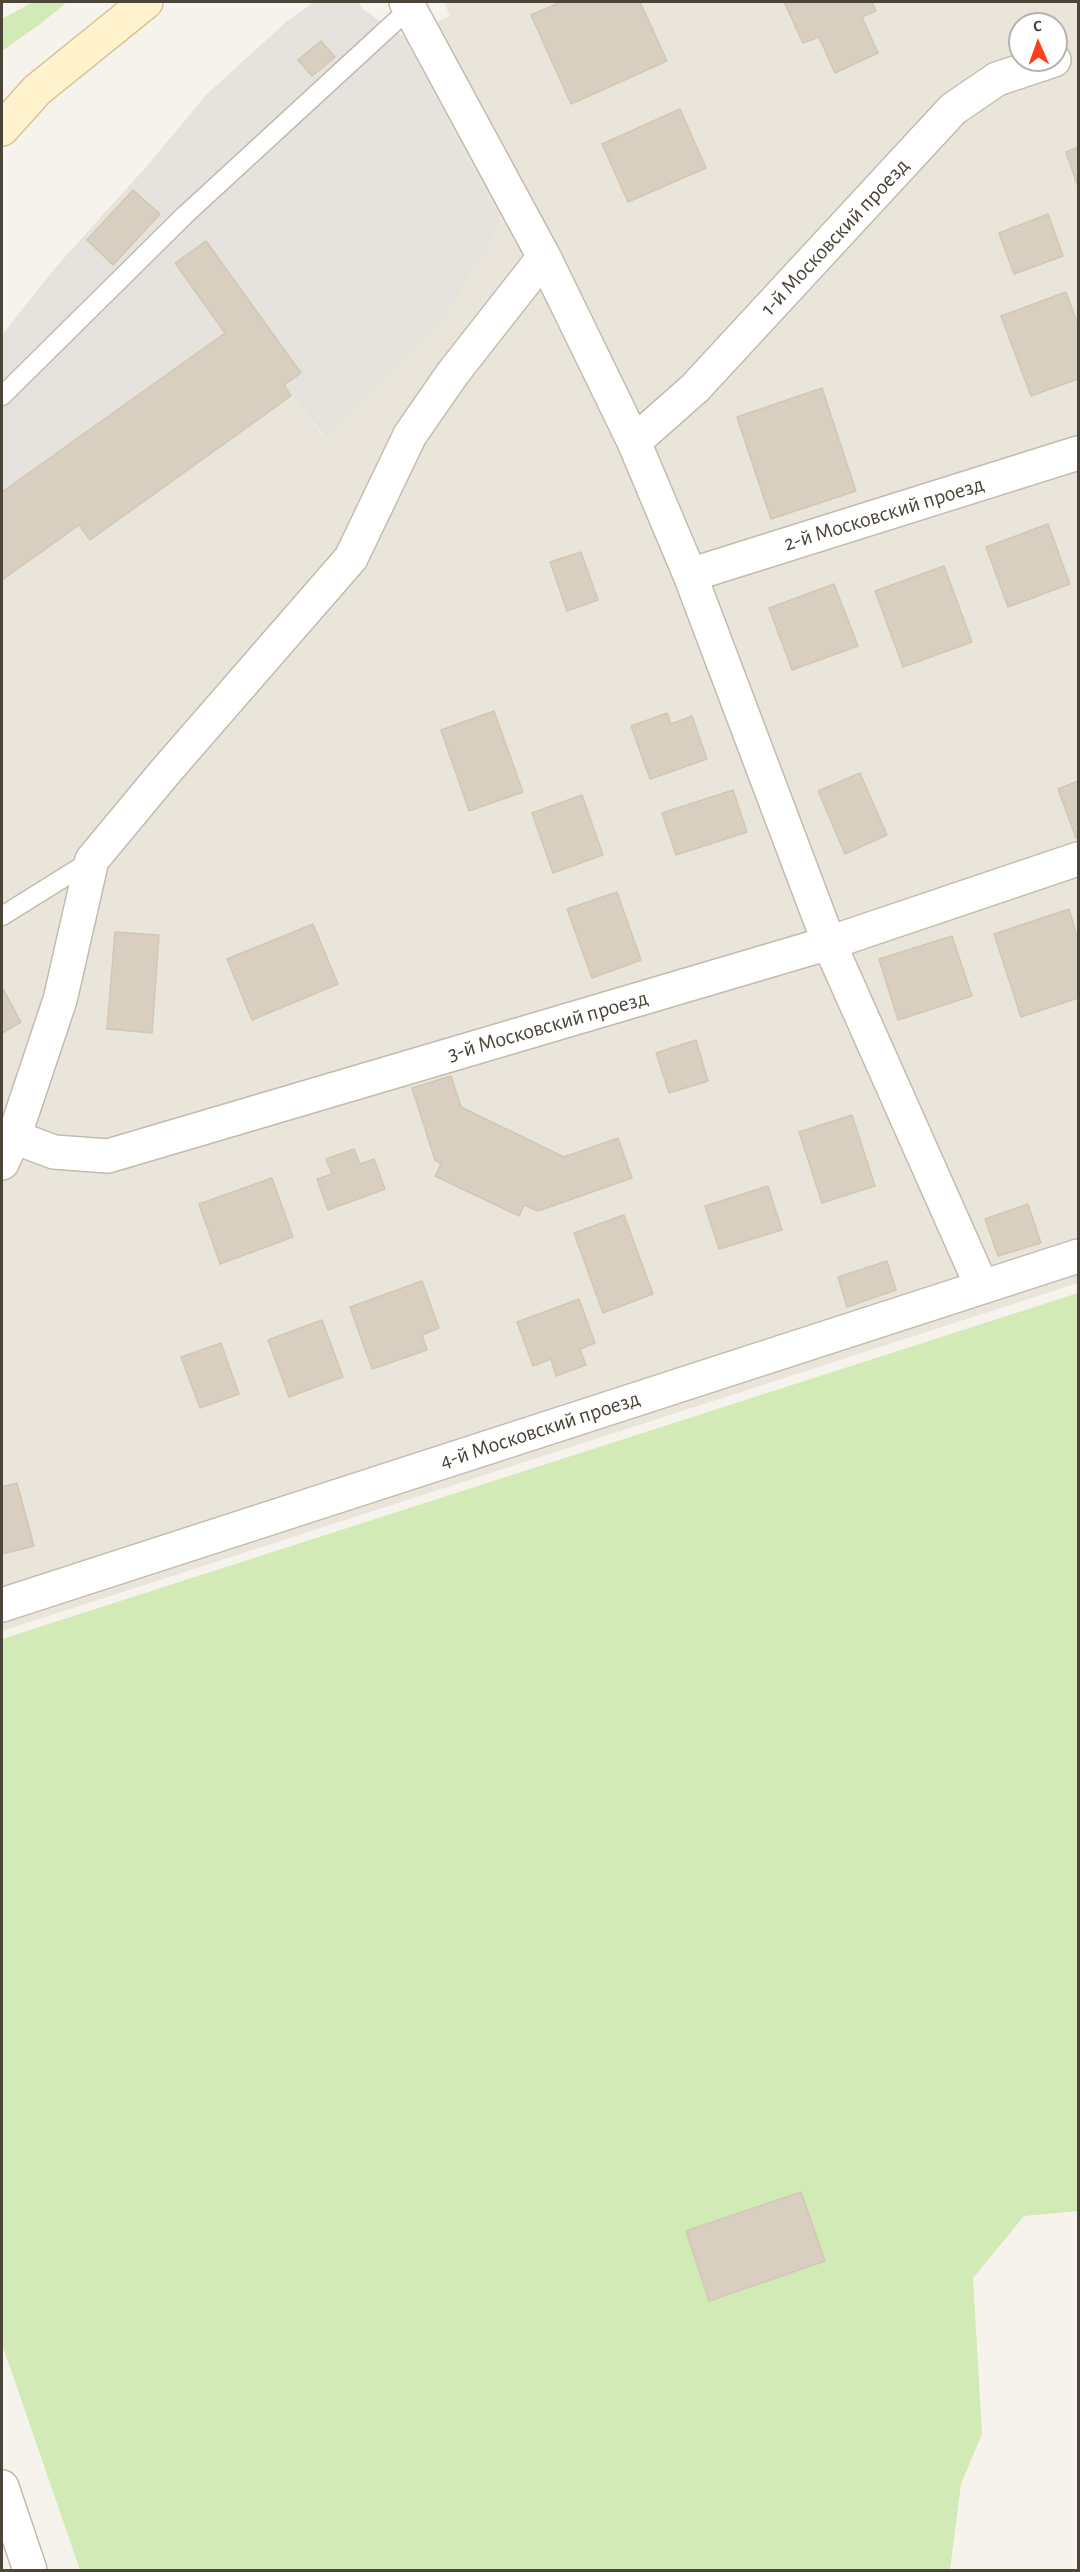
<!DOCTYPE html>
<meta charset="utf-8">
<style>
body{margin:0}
#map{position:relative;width:1080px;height:2572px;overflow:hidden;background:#f6f3ec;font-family:"Alegreya Sans",sans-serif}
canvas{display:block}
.frame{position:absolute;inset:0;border:3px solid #4b4439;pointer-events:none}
.north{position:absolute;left:1008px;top:12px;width:60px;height:60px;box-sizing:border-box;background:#fff;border:2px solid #b7b4b0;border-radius:50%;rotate:358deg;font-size:16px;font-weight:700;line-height:24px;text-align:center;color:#4b4439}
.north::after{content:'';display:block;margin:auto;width:21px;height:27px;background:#fc3f1d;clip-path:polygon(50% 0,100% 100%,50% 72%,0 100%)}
</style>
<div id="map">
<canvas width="1080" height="2572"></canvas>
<div class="frame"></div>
<div class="north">С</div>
</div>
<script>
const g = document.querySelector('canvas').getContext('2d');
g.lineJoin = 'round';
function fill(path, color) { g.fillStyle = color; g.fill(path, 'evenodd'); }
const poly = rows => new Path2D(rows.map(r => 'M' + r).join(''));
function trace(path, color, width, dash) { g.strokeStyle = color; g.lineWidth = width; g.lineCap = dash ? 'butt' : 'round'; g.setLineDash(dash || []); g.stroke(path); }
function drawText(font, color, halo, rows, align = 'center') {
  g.font = font + ' "Alegreya Sans",sans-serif'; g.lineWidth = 4.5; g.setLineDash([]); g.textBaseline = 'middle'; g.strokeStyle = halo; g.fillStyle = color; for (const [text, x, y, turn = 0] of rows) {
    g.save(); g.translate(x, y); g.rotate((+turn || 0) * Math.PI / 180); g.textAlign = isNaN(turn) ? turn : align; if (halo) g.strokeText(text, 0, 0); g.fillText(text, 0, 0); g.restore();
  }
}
fill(poly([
 [444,2,1078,2,1078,1283,2,1631,2,580,79,525,89,539,291,396,324,436,501,221,404,37,450,16],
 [1020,24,1056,24,1056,60,1020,60]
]), '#eae5da');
fill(poly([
 [314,2,358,2,364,10,404,37,501,221,445,315,325,436,291,396,90,540,79,525,2,580,2,335,55,268,146,167,206,95,286,22]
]), '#e6e2dd');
fill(poly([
 [33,2,67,2,39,25,2,51,2,19],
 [1078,1293,1078,2211,1024,2216,973,2278,982,2434,961,2484,950,2570,80,2570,2,2344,2,1639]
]), '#d2eab5');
const building = poly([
 [561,2,640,2,667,61,571,104,531,15,561,2],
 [784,2,872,2,876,11,862,17,878,53,835,73,819,37,803,43,784,2],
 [321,41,335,57,312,76,298,60,321,41],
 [680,109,706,168,628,202,602,144,680,109],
 [1078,147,1078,187,1066,152,1078,147],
 [133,190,160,214,113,265,87,240,133,190],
 [1048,214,1063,256,1014,274,999,233,1048,214],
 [206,241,301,373,284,385,291,396,90,540,79,525,2,580,2,492,225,333,175,263,206,241],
 [1066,292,1078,325,1078,379,1031,396,1001,316,1066,292],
 [822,388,856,491,771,519,737,417,822,388],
 [1048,524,1070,584,1008,607,986,547,1048,524],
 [581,552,598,600,567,611,550,562,581,552],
 [944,566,972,642,903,667,875,591,944,566],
 [834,584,858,646,792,670,769,608,834,584],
 [494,711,523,792,469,811,441,730,494,711],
 [667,713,671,724,692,716,707,759,650,779,631,726,667,713],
 [860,773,887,835,845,854,818,791,860,773],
 [1078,781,1078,837,1076,838,1058,789,1078,781],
 [733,790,747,832,676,855,662,813,733,790],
 [582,795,603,855,553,873,532,813,582,795],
 [617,892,641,960,592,978,567,909,617,892],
 [1069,909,1078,940,1078,998,1021,1017,994,934,1069,909],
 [313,924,338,984,252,1020,227,959,313,924],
 [115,932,159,935,152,1033,107,1029,115,932],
 [952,936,972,996,898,1020,879,959,952,936],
 [2,987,21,1022,2,1033,2,987],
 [696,1040,708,1081,669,1093,656,1053,696,1040],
 [451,1076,461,1107,564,1157,618,1138,632,1178,538,1211,524,1205,519,1216,435,1176,441,1164,435,1160,412,1088,451,1076],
 [852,1115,875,1186,822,1203,799,1132,852,1115],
 [354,1149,360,1164,374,1159,385,1189,328,1210,317,1179,332,1174,326,1159,354,1149],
 [272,1178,293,1237,220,1264,199,1204,272,1178],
 [768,1186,782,1230,719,1249,705,1206,768,1186],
 [1028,1204,1041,1243,998,1256,985,1219,1028,1204],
 [624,1215,653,1294,603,1313,574,1233,624,1215],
 [887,1261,896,1290,847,1307,838,1277,887,1261],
 [422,1281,439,1328,422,1335,427,1350,372,1369,350,1307,422,1281],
 [579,1299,595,1343,580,1349,586,1365,556,1376,551,1359,533,1366,517,1322,579,1299],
 [322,1320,343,1377,289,1397,268,1340,322,1320],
 [221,1343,239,1394,200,1408,181,1357,221,1343],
 [17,1483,34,1546,2,1554,2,1487,17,1483],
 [801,2192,825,2261,709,2301,686,2231,801,2192]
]);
fill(building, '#d8cfc1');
trace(building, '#d3c7b4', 1.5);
const lane = poly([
 [2,396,185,215,410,8],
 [2,916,92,860]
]);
const street = poly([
 [406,2,544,257,634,442,690,575,829,943,982,1287],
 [634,442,695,388,953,109,997,79,1054,60],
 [690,575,1078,453],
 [14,1137,54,1152,108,1156,829,943,1078,859],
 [2,1163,14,1137,60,1000,92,860,165,772,351,558,410,435,453,373,544,257],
 [2,1605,1078,1256],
 [2,2487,30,2570]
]);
const secondary = poly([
 [2,129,37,90,146,2]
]);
trace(lane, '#c2bbae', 21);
trace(street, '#c2bbae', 36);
trace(secondary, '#d6c79b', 36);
trace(lane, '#fff', 18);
trace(street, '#fff', 33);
trace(secondary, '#fff3cd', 33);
drawText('22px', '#4b4439', '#fff', [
 ["1-й Московский проезд",835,237,-47],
 ["2-й Московский проезд",884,514,-17],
 ["3-й Московский проезд",548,1026,-16],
 ["4-й Московский проезд",540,1430,-18]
]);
</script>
